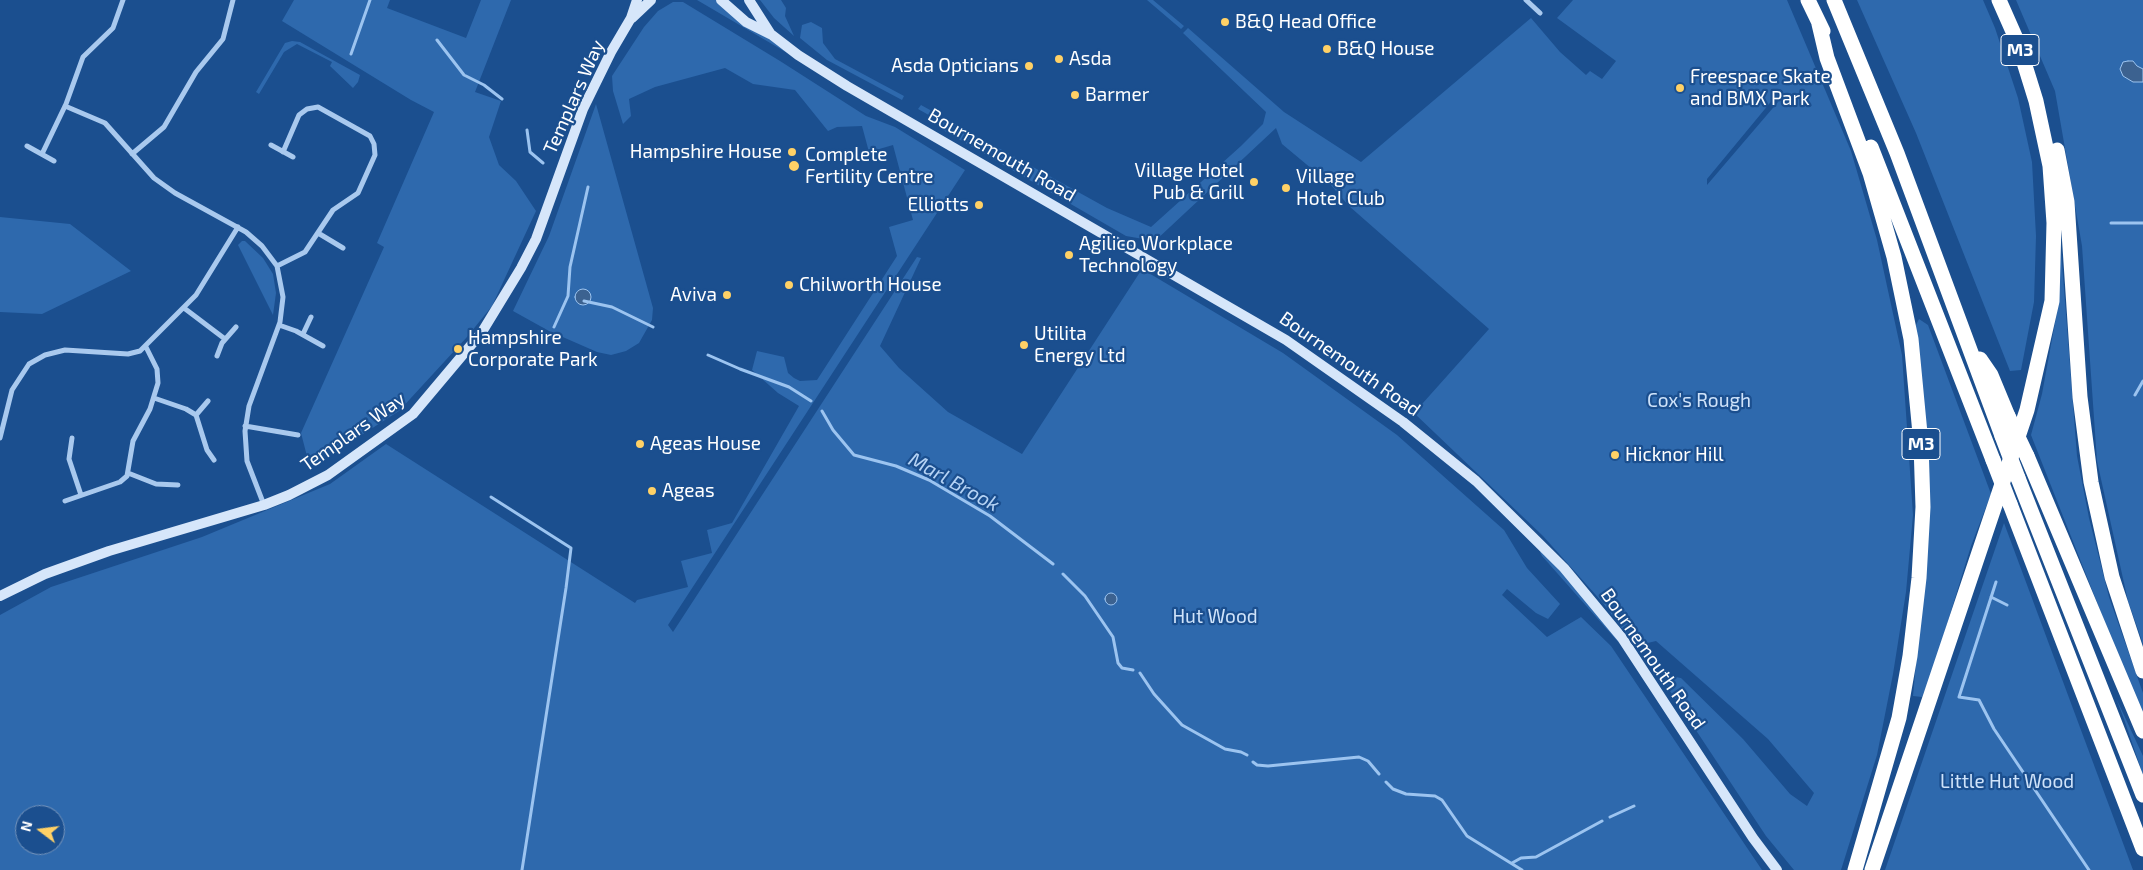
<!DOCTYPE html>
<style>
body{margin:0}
#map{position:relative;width:2143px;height:870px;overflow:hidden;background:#1b4f8f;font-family:"Exo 2",sans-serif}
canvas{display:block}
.north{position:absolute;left:15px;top:805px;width:50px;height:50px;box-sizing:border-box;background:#1b4f8f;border:1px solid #7695bc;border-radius:50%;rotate:285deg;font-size:14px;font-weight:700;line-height:20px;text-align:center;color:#fff}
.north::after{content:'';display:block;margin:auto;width:18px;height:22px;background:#ffd166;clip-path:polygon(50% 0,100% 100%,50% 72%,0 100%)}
</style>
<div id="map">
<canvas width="2143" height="870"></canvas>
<div class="north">N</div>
</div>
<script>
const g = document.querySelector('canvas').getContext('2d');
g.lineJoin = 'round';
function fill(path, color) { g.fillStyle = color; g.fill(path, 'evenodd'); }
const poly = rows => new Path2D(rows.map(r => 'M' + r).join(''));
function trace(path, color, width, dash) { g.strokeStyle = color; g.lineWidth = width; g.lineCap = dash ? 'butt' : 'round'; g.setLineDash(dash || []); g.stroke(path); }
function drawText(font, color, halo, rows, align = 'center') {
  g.font = font + ' "Exo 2",sans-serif'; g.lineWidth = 4.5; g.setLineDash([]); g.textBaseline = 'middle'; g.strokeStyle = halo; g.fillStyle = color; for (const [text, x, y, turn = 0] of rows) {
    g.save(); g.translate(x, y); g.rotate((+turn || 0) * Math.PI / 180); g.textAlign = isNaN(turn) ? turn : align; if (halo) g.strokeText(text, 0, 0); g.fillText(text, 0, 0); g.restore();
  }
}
fill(poly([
 [294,0,390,0,387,8,466,38,481,0,511,0,475,92,501,101,489,137,499,165,516,181,536,211,492,306,467,337,399,411,310,468,301,433,384,247,377,243,434,112,411,100,282,21],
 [697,0,717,0,789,54],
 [760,0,781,0,786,8,785,16,794,36,774,18],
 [1147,0,1153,0,1184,26,1181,29],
 [1573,0,1787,0,1851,151,1877,240,1902,355,1913,515,1906,592,1893,674,1877,755,1841,870,1794,870,1766,836,1664,682,1670,676,1681,678,1743,739,1790,794,1807,806,1814,793,1768,739,1656,641,1635,646,1603,603,1543,536,1414,413,1489,329,1349,206,1330,184,1282,144,1276,128,1155,241,1126,236,943,130,943,123,918,109,921,105,1107,208,1151,227,1241,146,1263,124,1266,112,1183,33,1188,28,1284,112,1361,162,1531,18,1560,52,1586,75,1590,71,1602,79,1616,61,1557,18],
 [1774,98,1778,102,1707,185,1707,179],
 [1857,0,1983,0,1995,28,2018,98,2032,162,2036,236,2034,302,2021,370,2010,371,1916,133],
 [2016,0,2143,0,2143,644,2128,601,2097,461,2082,246,2055,91],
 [673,2,683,2,780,61,866,116,895,127,965,170,668,625,673,632,917,257,921,258,880,346,899,368,948,412,1022,454,1142,269,1283,353,1397,435,1504,530,1527,568,1560,604,1548,619,1536,613,1507,589,1502,595,1547,637,1581,617,1611,646,1762,870,0,870,0,615,51,587,202,537,330,484,386,444,635,603,637,600,688,587,681,561,712,553,707,530,732,523,799,406,778,393,752,370,757,351,784,357,788,373,794,378,800,381,817,380,897,256,889,227,913,220,893,145,869,152,862,126,837,127,828,131,795,90,753,84,725,68,655,87,629,99,631,116,623,124,613,91,612,76,644,27,658,11],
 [25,815,55,815,55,845,25,845],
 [811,22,822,28,823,43,835,59,904,96,902,100,827,60,800,38,802,25],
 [292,41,300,42,360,75,358,82,353,88,330,66,332,62,297,44,284,52,259,94,256,92,285,43],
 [596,104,653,308,652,320,639,343,626,351,611,355,597,352,549,331,513,311,549,236],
 [0,217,70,224,131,271,42,314,0,312],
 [242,241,245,241,263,258,273,274,276,293,273,315,238,245],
 [2061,250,2077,456,2089,518,2109,597,2143,693,2143,719,2031,435,2042,394,2057,312],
 [1919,319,1928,325,1991,494,1971,546,1932,673,1922,697,1913,696,1917,652,1915,327],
 [2004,523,2133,870,1885,870],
 [1543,551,1600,616,1620,644,1542,556,1540,552],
 [2116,698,2143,756,2143,775,2124,719]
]), '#2e69ad');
const water = poly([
 [2128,61,2133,61,2137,66,2143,69,2143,82,2133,82,2123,76,2120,69,2123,62,2128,61],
 '575 297a8 8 0 1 1 16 0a8 8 0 1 1-16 0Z',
 '1105 599a6 6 0 1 1 12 0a6 6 0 1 1-12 0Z'
]);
fill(water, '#3c6290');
trace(water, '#9cc4f0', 1);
trace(poly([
 [437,40,464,75,484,85,502,99],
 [351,54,370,0],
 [527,130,530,152,543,163],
 [2111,223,2143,223],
 [584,301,612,307,653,327],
 [554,327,568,296,570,267,588,187],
 [708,355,740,369,789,387,811,401],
 [2135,395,2143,381],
 [822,411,833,430,854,455,896,466,929,480,990,516,1053,564],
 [491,497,571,548,566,588,522,870],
 [1063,574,1085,596,1113,637,1118,663,1122,668,1133,670],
 [1996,582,1959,697,1979,700,1994,729,2089,870],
 [1991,597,2007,605],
 [1140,673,1154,694,1182,725,1225,749,1241,752,1247,755],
 [1253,762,1257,765,1268,766,1359,757,1368,761,1379,774],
 [1386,782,1393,789,1406,794,1435,796,1442,800,1467,836,1522,870],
 [1610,817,1634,806],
 [1512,863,1521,858,1536,857,1602,821]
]), '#9cc4f0', 3);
trace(poly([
 [1526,0,1540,13],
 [65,106,105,123,154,178,175,193,246,232,262,246,277,266,283,297,280,322,249,406,245,431,247,461,264,505],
 [271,145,293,157],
 [27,146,54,161],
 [42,154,66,104,83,57,113,28,123,0],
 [132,154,164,127,196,72,223,39,233,0],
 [318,233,343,248],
 [277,266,305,252,333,210,358,193,375,155,374,144,370,136,318,107,307,109,299,115,283,152],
 [184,308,225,339],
 [279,325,296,331,323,346],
 [303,334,311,317],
 [217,356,222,343,236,327],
 [154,398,186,409,196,415,207,450,214,460],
 [196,415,208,401],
 [245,426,298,435],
 [0,438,12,390,29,364,45,355,65,350,128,354,140,351,196,295,238,227],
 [72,438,69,459,81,495],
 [128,473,156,484,178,485],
 [65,501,120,482,127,476,133,441,150,409,158,383,157,369,146,347]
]), '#a9c9ee', 5);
trace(poly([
 [721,0,746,22,772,35,798,55,847,86,1286,340,1403,422,1476,481,1564,568,1622,638,1753,838,1777,870],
 [749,0,770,33],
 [632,18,651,0],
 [0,596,45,574,109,551,264,505,289,495,328,475,413,414,482,332,521,268,536,239,583,109,611,52,631,18,637,0]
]), '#d6e6fa', 10);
trace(poly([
 [1808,0,1823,31],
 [1834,0,1897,153,2002,436],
 [1819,24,1827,58,1870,173,1894,257,1911,339,1921,444,1923,507,1919,578,1910,656,1899,718,1855,870],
 [1871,147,1993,460],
 [2057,150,2067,202,2080,397,2091,482,2112,577,2143,671],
 [1980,359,1991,375,2008,416],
 [2027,456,2143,731],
 [2018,478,2143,795],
 [2010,504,2143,849],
 [1872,870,2027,410,2052,301,2054,223,2050,166,2036,101,2018,43,1999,0]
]), '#fff', 15);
trace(poly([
 [2008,416,2027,456],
 [2002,436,2018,478],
 [1993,460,2010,504]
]), '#fff', 15);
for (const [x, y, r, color] of [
 [1225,22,5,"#ffd166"],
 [1327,49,5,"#ffd166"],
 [1059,59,5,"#ffd166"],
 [1029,66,5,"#ffd166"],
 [1680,88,5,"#ffd166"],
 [1075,95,5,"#ffd166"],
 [792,152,5,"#ffd166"],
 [794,166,6,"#ffd166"],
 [1254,182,5,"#ffd166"],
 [1286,188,5,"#ffd166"],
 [979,205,5,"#ffd166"],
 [1069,255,5,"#ffd166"],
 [789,285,5,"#ffd166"],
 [727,295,5,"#ffd166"],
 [1024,345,5,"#ffd166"],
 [458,349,5,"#ffd166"],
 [640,444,5,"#ffd166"],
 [1615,455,5,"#ffd166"],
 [652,491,5,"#ffd166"]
]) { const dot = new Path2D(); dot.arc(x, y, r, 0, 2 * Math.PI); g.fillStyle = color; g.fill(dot); trace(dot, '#1b4f8f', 2); }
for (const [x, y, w] of [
 [2020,50,38],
 [1921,444,38]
]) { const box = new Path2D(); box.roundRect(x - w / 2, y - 15.5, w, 31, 4); g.fillStyle = '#1b4f8f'; g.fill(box); trace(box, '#fff', 1); }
drawText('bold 18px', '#fff', null, [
 ["M3",2020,50],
 ["M3",1921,444]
]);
drawText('19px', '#fff', '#1b4f8f', [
 ["B&Q Head Office",1235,22],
 ["B&Q House",1337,49],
 ["Asda",1069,59],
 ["Asda Opticians",1019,66,"right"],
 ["Freespace Skate",1690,77],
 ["and BMX Park",1690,99],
 ["Barmer",1085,95],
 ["Hampshire House",782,152,"right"],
 ["Complete",805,155],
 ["Fertility Centre",805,177],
 ["Village Hotel",1244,171,"right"],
 ["Pub & Grill",1244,193,"right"],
 ["Village",1296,177],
 ["Hotel Club",1296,199],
 ["Elliotts",969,205,"right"],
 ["Agilico Workplace",1079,244],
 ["Technology",1079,266],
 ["Chilworth House",799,285],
 ["Aviva",717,295,"right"],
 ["Utilita",1034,334],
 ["Energy Ltd",1034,356],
 ["Hampshire",468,338],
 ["Corporate Park",468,360],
 ["Ageas House",650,444],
 ["Hicknor Hill",1625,455],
 ["Ageas",662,491]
], 'left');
drawText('19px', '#fff', '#1b4f8f', [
 ["Templars Way",574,97,-66],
 ["Bournemouth Road",1002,155,30],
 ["Bournemouth Road",1350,364,35],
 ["Templars Way",353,432,-35],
 ["Bournemouth Road",1653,659,55]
]);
drawText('19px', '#cfe3fa', '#1b4f8f', [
 ["Cox's Rough",1699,401],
 ["Hut Wood",1215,617],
 ["Little Hut Wood",2007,782]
]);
drawText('italic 20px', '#b5d3f5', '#1b4f8f', [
 ["Marl Brook",954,482,29]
]);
</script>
